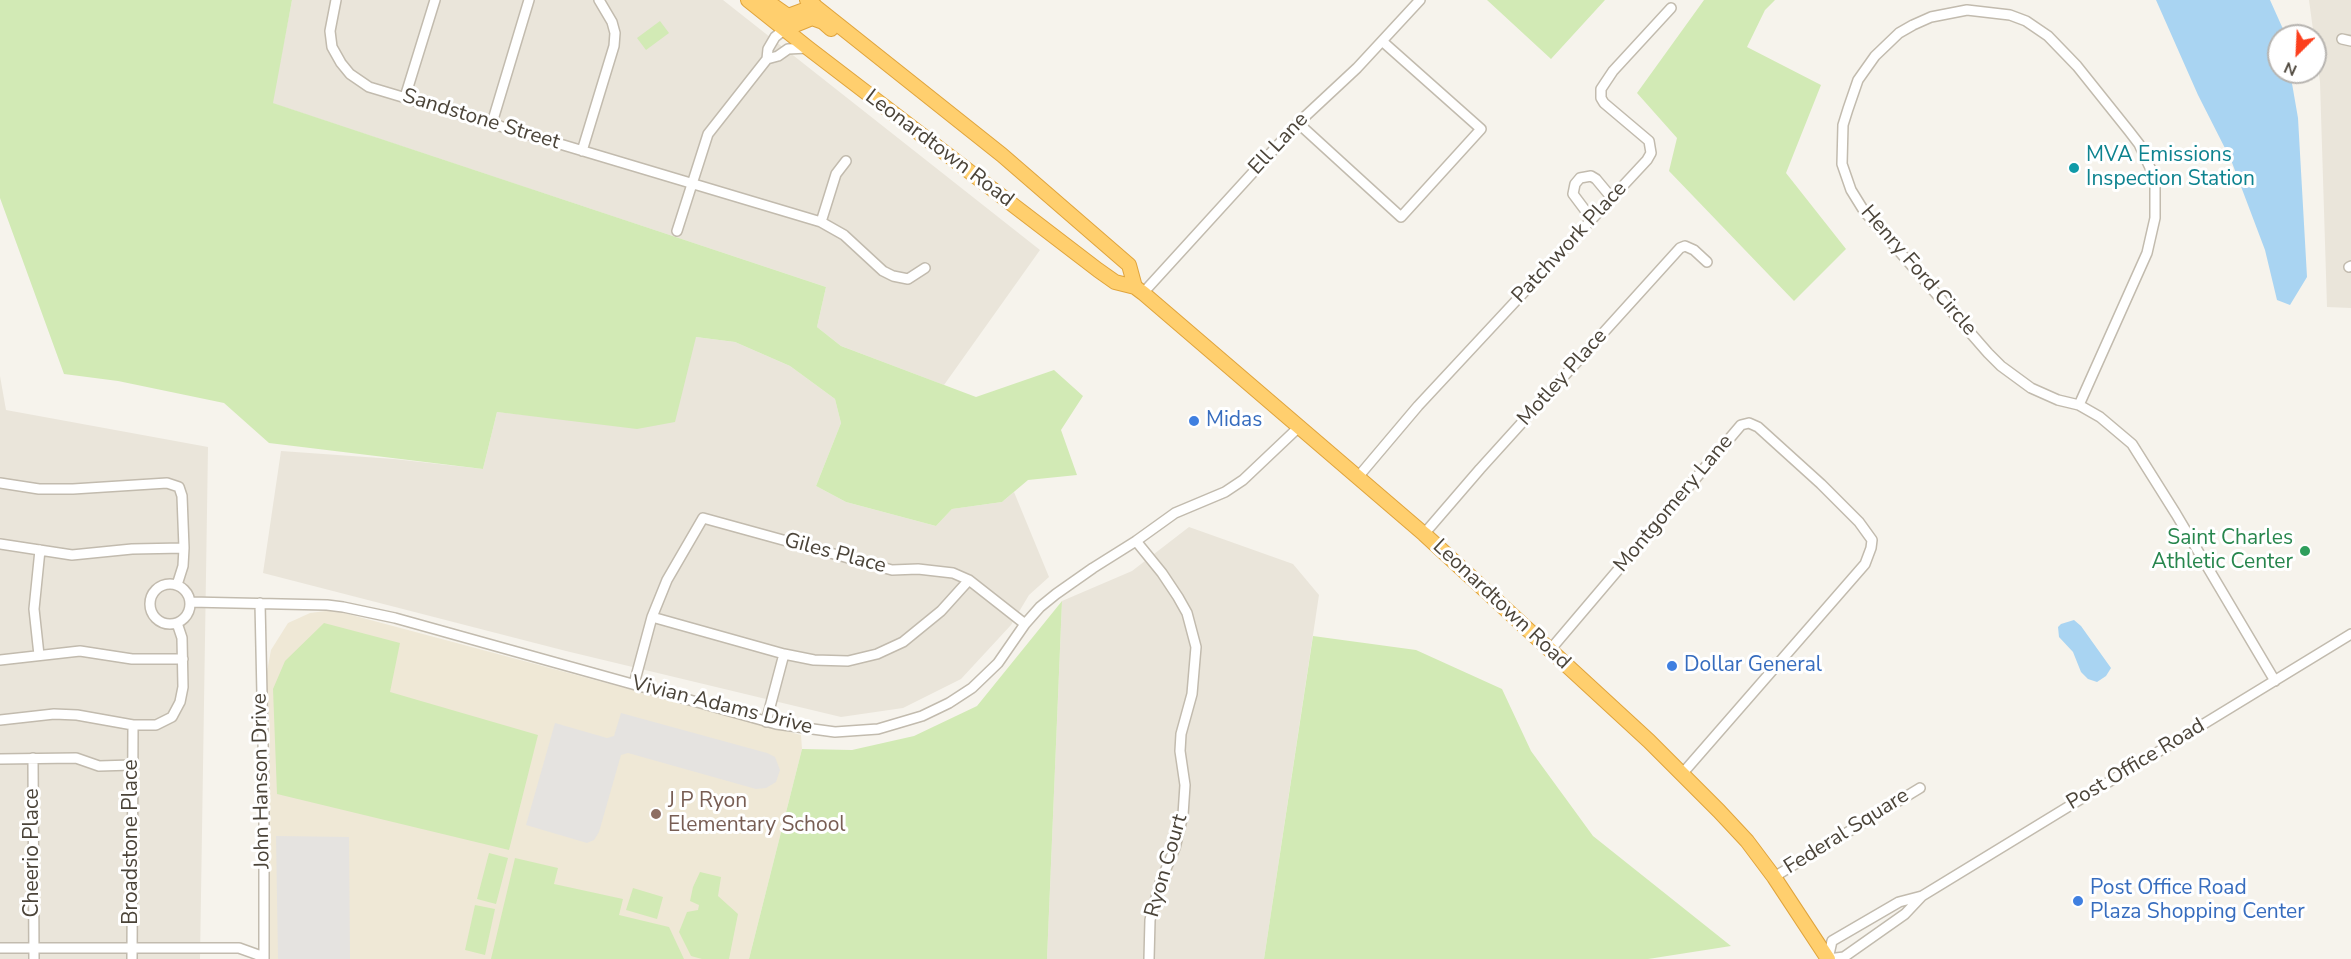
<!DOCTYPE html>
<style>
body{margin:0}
#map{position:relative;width:2351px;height:959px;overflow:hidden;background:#f6f3ec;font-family:"Nunito Sans",sans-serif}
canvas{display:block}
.north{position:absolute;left:2267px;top:24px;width:60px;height:60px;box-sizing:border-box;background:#fff;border:2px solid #b7b4b0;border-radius:50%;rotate:204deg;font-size:16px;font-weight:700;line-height:24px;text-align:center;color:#4b4439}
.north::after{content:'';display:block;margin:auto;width:21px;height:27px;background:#fc3f1d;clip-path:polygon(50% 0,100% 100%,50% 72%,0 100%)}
</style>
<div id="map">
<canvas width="2351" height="959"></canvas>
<div class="north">N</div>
</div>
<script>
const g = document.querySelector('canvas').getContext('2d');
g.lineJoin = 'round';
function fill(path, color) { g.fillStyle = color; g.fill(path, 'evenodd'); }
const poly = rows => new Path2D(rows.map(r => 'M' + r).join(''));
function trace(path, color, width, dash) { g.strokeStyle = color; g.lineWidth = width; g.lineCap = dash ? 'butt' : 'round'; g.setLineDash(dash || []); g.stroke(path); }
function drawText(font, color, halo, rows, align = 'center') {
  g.font = font + ' "Nunito Sans",sans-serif'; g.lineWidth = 6; g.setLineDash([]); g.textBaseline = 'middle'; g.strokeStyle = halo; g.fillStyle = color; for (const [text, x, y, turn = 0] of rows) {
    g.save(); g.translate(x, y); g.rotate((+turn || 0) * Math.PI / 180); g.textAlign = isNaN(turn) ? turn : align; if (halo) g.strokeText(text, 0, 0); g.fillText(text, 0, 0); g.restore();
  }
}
fill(poly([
 [292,0,723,0,1040,250,944,385,841,346,817,327,826,287,272,103],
 [2309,0,2351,0,2351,308,2327,307,2320,82],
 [696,337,735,342,790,366,835,399,841,423,816,486,846,502,936,526,952,509,1002,502,1014,492,1049,577,1029,595,1011,625,961,679,903,708,841,717,566,651,263,573,281,451,394,459,483,469,497,412,545,417],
 [0,376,6,410,208,447,200,959,0,959],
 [1189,527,1293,564,1319,595,1264,959,1047,959,1062,601,1132,571]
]), '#eae5da');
fill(poly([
 [333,610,801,735,802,749,749,959,269,959,270,728,266,677,271,650,288,623,310,613]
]), '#efe8d6');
fill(poly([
 [0,0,292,0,273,103,826,287,817,327,841,346,976,397,1054,370,1083,396,1061,430,1077,475,1028,480,1002,502,952,509,936,526,846,502,816,486,841,423,835,399,790,366,735,342,696,337,675,422,637,429,497,412,483,469,269,443,224,403,118,381,64,374,0,198],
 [1487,0,1605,0,1551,59],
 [1704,0,1775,0,1765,10,1747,47,1821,85,1786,173,1846,249,1794,301,1669,171,1677,138,1637,93],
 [660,21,669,33,646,50,637,38],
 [1062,601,1047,959,749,959,802,749,852,750,914,736,977,706],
 [324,623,400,643,390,692,538,735,509,850,277,794,273,689,285,661],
 [1313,636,1416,650,1502,689,1531,751,1593,836,1731,946,1648,959,1264,959],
 [489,853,508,858,496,904,477,899],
 [515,858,558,868,554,884,623,899,619,915,669,927,684,959,491,959],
 [700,872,721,877,718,896,738,914,729,959,702,959,691,956,679,932,687,912,698,910,699,905,690,901,693,887],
 [633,888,663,897,657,919,626,910],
 [475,905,495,909,485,955,465,950]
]), '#d2eab5');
fill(poly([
 [621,713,767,753,775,757,780,770,776,782,766,788,756,789,628,753,621,755,599,832,594,840,587,843,526,825,555,723,607,738,614,736],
 [276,836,349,837,350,959,278,959]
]), '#e5e3e0');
fill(poly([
 [2156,0,2270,0,2283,29,2284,36,2279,36,2279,72,2290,72,2298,118,2307,277,2290,305,2277,300,2265,250,2231,160,2198,95],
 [2074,620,2081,626,2111,668,2106,676,2097,682,2088,679,2081,672,2073,652,2059,637,2058,627,2061,624]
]), '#a9d4f2');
const minor = poly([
 [336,0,330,31,332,47,341,63,350,74,369,87,821,222,844,235,883,271,893,276,908,279,925,268],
 [1967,10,2010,15,2026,21,2048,36,2077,66,2129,131,2139,144,2152,172,2155,186,2155,218,2147,253,2079,405,2058,400,2031,388,2001,366,1988,353,1864,211,1851,190,1842,164,1843,125,1848,109,1858,80,1875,56,1899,33,1913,25,1931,17,1967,10],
 [2342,39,2351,41],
 [767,59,778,56,788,49,808,48],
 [405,97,435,0],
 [492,123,529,0],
 [1298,123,1401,217,1481,129,1382,41],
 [582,151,614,46,615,33,612,22,599,0],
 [1591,218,1573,194,1575,184,1580,178,1591,176,1596,179,1611,197],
 [821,222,836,174,846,161],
 [677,231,708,134,767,59,768,49,775,37,785,29],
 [2349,267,2351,266],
 [1143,293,1298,123,1357,68,1420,0],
 [2079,405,2100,417,2132,444,2176,514,2275,681],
 [1358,477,1418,406,1647,160,1651,153,1649,141,1604,103,1601,98,1601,89,1613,71,1671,8],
 [0,483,39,489,73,489,167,483,179,487,182,496,184,548,183,566,177,585],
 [1424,534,1480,469,1680,248,1685,246,1694,250,1707,262],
 [1136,541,1162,573,1178,597,1187,613,1196,647,1192,694,1181,734,1180,751,1185,785,1183,815,1175,848,1160,883,1150,920,1149,959],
 [0,544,72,555,132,549,184,548],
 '150 604a20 20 0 1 1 40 0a20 20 0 1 1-40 0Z',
 [190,602,327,605,343,607,395,618,776,724,835,732,878,729,922,716,949,703,972,688,998,663,1025,624,1040,607,1056,594,1093,568,1136,541,1175,513,1225,492,1243,480,1300,426],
 [260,603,264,787,264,959],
 [652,617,784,654,814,660,848,661,877,654,903,642,941,611,969,580],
 [1550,650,1741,425,1749,423,1758,427,1821,484,1859,522,1872,540,1871,548,1865,564,1682,774],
 [39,655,34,609,40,550],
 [0,660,80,651,132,659,183,659],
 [634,684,652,617,667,580,703,518,892,570,918,569,953,573,969,580,1025,624],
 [0,720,54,714,77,715,133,725,156,725,172,717,180,702,183,687,182,638,177,623],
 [766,722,784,654],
 [33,758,34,959],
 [0,759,76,758,99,766,132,765],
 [1774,877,1920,788],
 [1922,896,1899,902,1832,941,1828,959,1844,957,1905,914,1922,896,2351,634],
 [0,948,239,948,264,957,260,958],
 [132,959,133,725]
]);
const highway = poly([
 [748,0,808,48,1098,270,1115,282,1135,287,1143,293,1424,534,1649,741,1719,811,1747,841,1774,877,1828,959],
 [765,0,788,16,815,6],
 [807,0,1002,155,1129,265,1135,287],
 [785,29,812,18,823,22,831,29]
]);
trace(minor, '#c2bbae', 12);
trace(highway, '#e0a43c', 16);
trace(minor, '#fff', 9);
trace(highway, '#ffcf6e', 14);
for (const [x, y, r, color] of [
 [2074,168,6,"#0f9aa8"],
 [1194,421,6,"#3f7fe0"],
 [2305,551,6,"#2e9e5b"],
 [1672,666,6,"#3f7fe0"],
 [656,814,6,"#8d6e63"],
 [2078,901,6,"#3f7fe0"]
]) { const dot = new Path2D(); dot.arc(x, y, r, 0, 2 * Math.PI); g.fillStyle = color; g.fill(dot); trace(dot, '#fff', 2); }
drawText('21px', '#4b4439', '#fff', [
 ["Sandstone Street",481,120,17],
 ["Ell Lane",1279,144,-47],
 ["Leonardtown Road",939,149,37],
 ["Patchwork Place",1570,243,-47],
 ["Henry Ford Circle",1918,271,49],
 ["Motley Place",1563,378,-48],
 ["Montgomery Lane",1674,504,-50],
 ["Giles Place",835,554,15],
 ["Leonardtown Road",1501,605,43],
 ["Vivian Adams Drive",722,706,14],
 ["Post Office Road",2136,765,-31],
 ["John Hanson Drive",262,781,-91],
 ["Federal Square",1847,832,-32],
 ["Broadstone Place",132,842,-90],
 ["Cheerio Place",33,853,-90],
 ["Ryon Court",1167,866,-74]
]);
drawText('21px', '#0d838f', '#fff', [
 ["MVA Emissions",2086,156],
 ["Inspection Station",2086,180]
], 'left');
drawText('21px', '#366cbe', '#fff', [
 ["Midas",1206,421],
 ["Dollar General",1684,666],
 ["Post Office Road",2090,889],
 ["Plaza Shopping Center",2090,913]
], 'left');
drawText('21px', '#27864d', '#fff', [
 ["Saint Charles",2293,539],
 ["Athletic Center",2293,563]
], 'right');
drawText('21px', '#785e54', '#fff', [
 ["J P Ryon",668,802],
 ["Elementary School",668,826]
], 'left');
</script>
